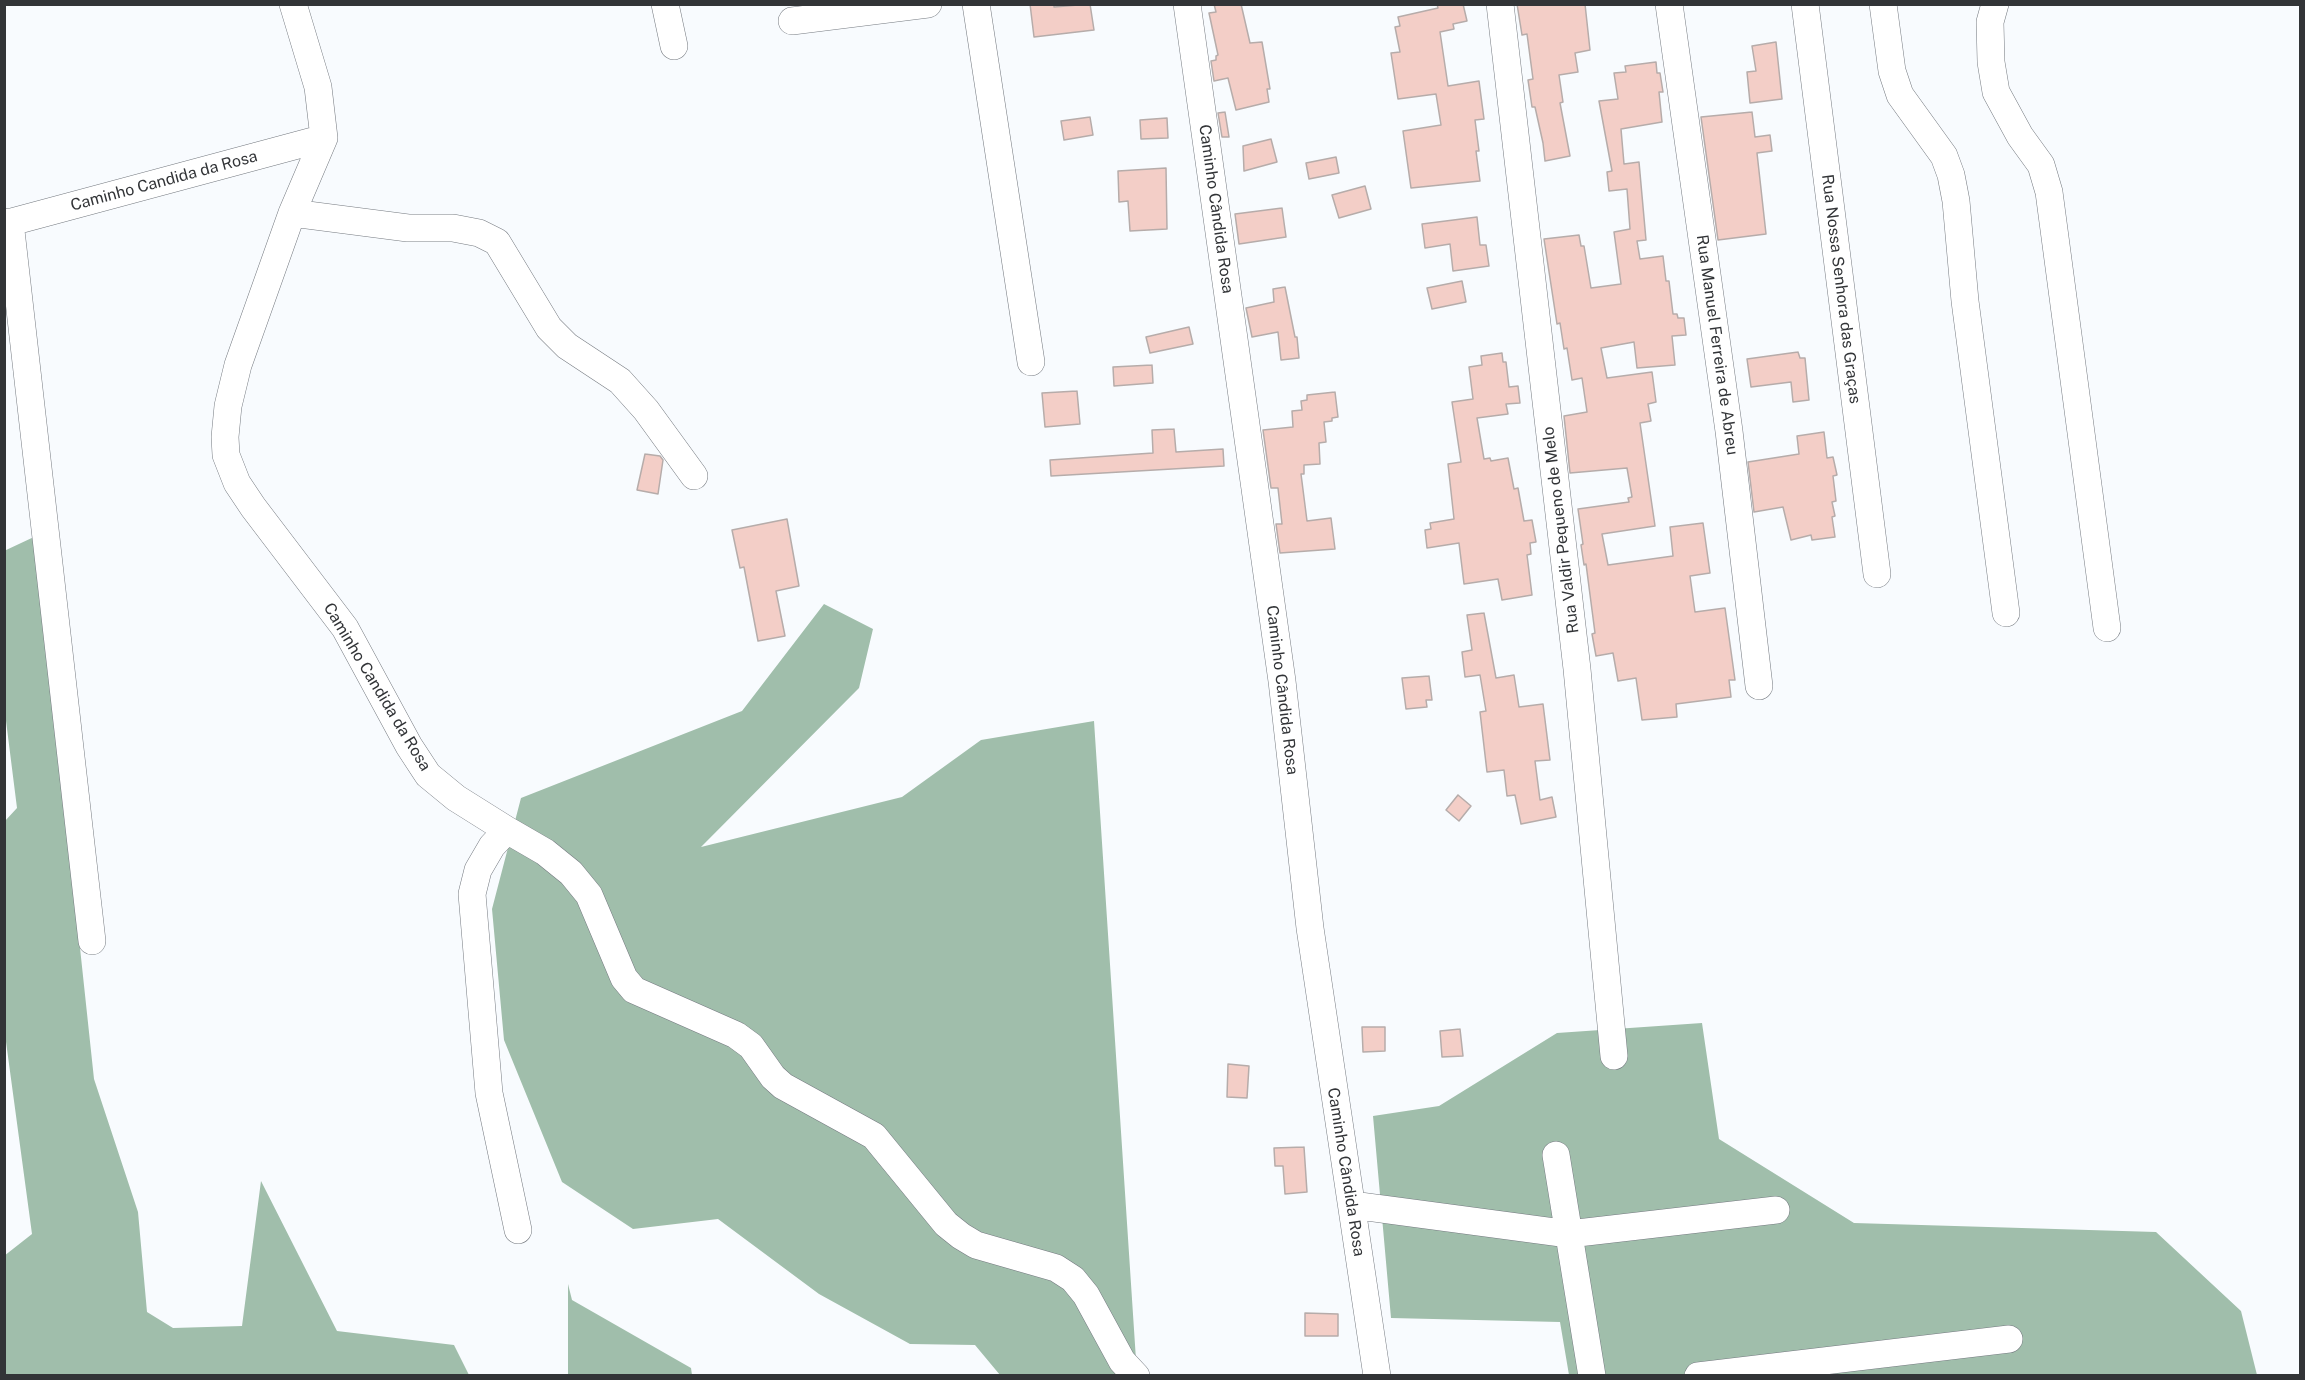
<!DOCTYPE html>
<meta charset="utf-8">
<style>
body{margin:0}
#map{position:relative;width:2305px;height:1380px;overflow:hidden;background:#f8fbfe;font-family:"Public Sans",sans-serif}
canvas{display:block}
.frame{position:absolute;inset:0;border:6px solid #323437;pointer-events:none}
</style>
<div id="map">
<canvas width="2305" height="1380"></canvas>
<div class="frame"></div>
</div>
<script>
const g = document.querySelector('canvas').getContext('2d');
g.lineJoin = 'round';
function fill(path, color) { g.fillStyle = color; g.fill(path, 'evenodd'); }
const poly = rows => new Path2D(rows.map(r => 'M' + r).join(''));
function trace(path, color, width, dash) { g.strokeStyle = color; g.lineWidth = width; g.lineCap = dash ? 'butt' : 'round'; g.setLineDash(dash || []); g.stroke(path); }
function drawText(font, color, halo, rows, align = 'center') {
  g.font = font + ' "Public Sans",sans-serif'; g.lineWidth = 4.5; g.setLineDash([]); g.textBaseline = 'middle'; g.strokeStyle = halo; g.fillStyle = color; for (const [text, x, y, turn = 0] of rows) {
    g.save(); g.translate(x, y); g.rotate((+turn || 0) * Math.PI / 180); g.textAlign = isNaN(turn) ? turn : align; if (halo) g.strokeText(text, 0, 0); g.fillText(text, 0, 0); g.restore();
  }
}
fill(poly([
 [36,536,94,1079,138,1212,147,1312,173,1328,242,1326,261,1181,337,1331,454,1345,469,1375,5,1375,4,1256,32,1234,4,1027,5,821,17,808,4,705,4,551],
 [824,604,873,629,859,688,701,847,902,797,981,740,1094,721,1137,1375,1000,1375,975,1345,910,1344,819,1294,718,1219,633,1229,562,1182,504,1040,492,909,521,798,742,711],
 [1702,1023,1719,1139,1854,1223,2156,1232,2241,1311,2257,1375,1569,1375,1560,1322,1391,1318,1373,1116,1439,1106,1557,1033],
 [568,1284,572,1300,691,1368,692,1375,568,1375]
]), '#a0beab');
const building = poly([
 [1030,4,1054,4,1054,7,1090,4,1094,30,1034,37,1030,4],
 [1214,4,1241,4,1250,43,1262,42,1270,89,1267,89,1269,102,1236,110,1228,78,1214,81,1211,61,1216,60,1216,56,1218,55,1209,13,1216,12,1214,4],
 [1437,4,1463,4,1467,21,1453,24,1454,29,1440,32,1448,86,1479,81,1484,119,1475,120,1479,151,1476,151,1480,181,1411,188,1403,131,1441,125,1436,94,1398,99,1391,53,1400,52,1395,27,1400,26,1398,17,1438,8,1437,4],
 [1517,4,1585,4,1590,50,1575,53,1578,72,1559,75,1563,102,1560,103,1570,156,1545,161,1543,143,1535,107,1532,107,1528,80,1533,79,1527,34,1522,35,1517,4],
 [1776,42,1782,99,1750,103,1747,72,1756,71,1752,46,1776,42],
 [1656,62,1657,73,1660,73,1663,92,1659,92,1662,122,1621,129,1624,164,1639,162,1646,240,1637,241,1640,259,1663,256,1666,281,1669,281,1673,314,1677,314,1678,318,1684,318,1686,335,1672,336,1675,365,1637,368,1634,342,1601,348,1607,378,1652,372,1656,402,1648,404,1651,421,1640,423,1655,526,1602,534,1608,565,1673,556,1670,527,1703,523,1710,573,1690,576,1695,612,1725,608,1735,680,1729,680,1731,697,1676,704,1677,717,1642,720,1636,678,1618,681,1613,653,1596,656,1592,634,1595,633,1586,564,1584,565,1581,545,1583,544,1578,509,1629,502,1628,498,1632,497,1627,468,1570,473,1564,416,1587,412,1582,378,1572,380,1567,348,1564,349,1560,323,1557,324,1544,239,1579,235,1581,246,1584,246,1591,288,1621,284,1614,232,1630,229,1627,189,1609,191,1607,172,1612,171,1599,101,1618,99,1614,73,1626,72,1625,66,1656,62],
 [1225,112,1229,137,1222,137,1218,113,1225,112],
 [1752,112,1755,137,1770,135,1772,151,1757,153,1766,234,1718,240,1701,117,1752,112],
 [1090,117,1093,135,1064,140,1061,121,1090,117],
 [1167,118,1168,138,1141,139,1140,120,1167,118],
 [1271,139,1277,162,1244,171,1243,146,1271,139],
 [1336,157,1339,173,1309,179,1306,163,1336,157],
 [1166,168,1167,229,1130,231,1128,201,1119,202,1118,171,1166,168],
 [1365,186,1371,209,1339,218,1332,195,1365,186],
 [1282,208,1286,237,1239,244,1235,214,1282,208],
 [1477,217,1480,245,1486,245,1489,266,1453,271,1450,244,1425,248,1422,224,1477,217],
 [1462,281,1466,302,1432,309,1427,288,1462,281],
 [1285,287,1295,337,1297,337,1299,358,1281,360,1278,332,1252,337,1246,308,1274,302,1273,289,1285,287],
 [1189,327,1193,344,1150,353,1146,337,1189,327],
 [1798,352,1800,358,1805,358,1809,400,1793,402,1791,382,1751,387,1747,359,1798,352],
 [1502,353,1503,362,1506,362,1509,387,1518,386,1520,403,1506,404,1508,414,1477,418,1484,459,1490,458,1491,461,1508,458,1514,489,1518,488,1524,521,1532,520,1536,542,1530,543,1531,554,1527,555,1532,595,1502,600,1498,579,1464,584,1459,543,1427,548,1425,530,1431,529,1430,523,1454,519,1448,464,1461,462,1452,402,1473,399,1469,367,1482,365,1481,356,1502,353],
 [1152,365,1153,383,1114,386,1113,367,1152,365],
 [1077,391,1080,424,1045,427,1042,393,1077,391],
 [1335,392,1338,417,1332,418,1332,421,1324,422,1326,442,1319,443,1320,464,1304,465,1304,474,1301,474,1307,521,1331,518,1335,549,1280,553,1276,524,1282,524,1278,488,1271,488,1263,430,1293,427,1292,411,1302,410,1301,401,1307,400,1307,395,1335,392],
 [1174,429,1176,452,1223,449,1224,466,1051,476,1050,460,1153,453,1152,430,1174,429],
 [1824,432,1827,458,1833,457,1837,475,1833,476,1836,501,1832,502,1835,516,1832,517,1835,537,1812,540,1811,535,1791,540,1783,507,1754,512,1748,462,1799,454,1797,436,1824,432],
 [645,454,660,456,663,460,658,494,637,490,645,454],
 [787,519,799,586,776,591,785,636,758,641,744,567,740,568,732,530,787,519],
 [1484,613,1496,678,1514,675,1519,707,1543,704,1550,760,1535,761,1540,800,1552,797,1556,817,1521,824,1515,795,1507,796,1504,770,1487,772,1480,712,1486,711,1480,675,1465,677,1462,652,1472,650,1467,615,1484,613],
 [1429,676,1432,700,1426,700,1427,707,1406,709,1402,678,1429,676],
 [1458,795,1471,806,1459,821,1446,810,1458,795],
 [1362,1027,1385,1027,1385,1051,1363,1052,1362,1027],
 [1460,1029,1463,1056,1442,1057,1440,1031,1460,1029],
 [1228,1064,1249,1066,1247,1098,1227,1097,1228,1064],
 [1304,1147,1307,1192,1285,1194,1283,1166,1275,1166,1274,1148,1304,1147],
 [1305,1313,1338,1314,1338,1336,1305,1336,1305,1313]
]);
fill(building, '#f3cec7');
trace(building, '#b6acaa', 1.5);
const minor = poly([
 [293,4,318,87,324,138,292,213,238,365,228,406,225,437,226,455,237,483,253,507,345,628,409,746,428,775,456,798,507,830,492,846,478,870,472,894,489,1093,518,1230],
 [665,4,674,46],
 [976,4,1031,362],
 [1187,4,1282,681,1310,928,1377,1376],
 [1500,4,1577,669,1614,1056],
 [1669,4,1729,431,1759,686],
 [1805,4,1877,574],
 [1883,4,1892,71,1900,95,1944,156,1951,175,1956,201,1965,301,2006,613],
 [1995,4,1990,22,1991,62,1996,92,2020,136,2041,165,2049,192,2107,628],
 [792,21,928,4],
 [292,213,408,228,453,228,479,233,497,242,549,328,567,346,620,381,646,410,694,476],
 [10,222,92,941],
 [4,224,324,138],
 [507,830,545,852,571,873,589,895,624,978,634,990,736,1035,751,1046,773,1077,783,1086,874,1136,946,1224,961,1236,976,1245,1056,1268,1073,1279,1086,1295,1122,1361,1136,1376],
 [1556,1155,1592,1376],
 [1352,1205,1569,1234,1776,1210],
 [1698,1376,2009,1339]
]);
trace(minor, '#757a80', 28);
trace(minor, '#fff', 27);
drawText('16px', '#323437', '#fff', [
 ["Caminho Candida da Rosa",164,181,-15],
 ["Caminho Cândida Rosa",1216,209,82],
 ["Rua Nossa Senhora das Graças",1841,289,83],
 ["Rua Manuel Ferreira de Abreu",1717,345,82],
 ["Rua Valdir Pequeno de Melo",1561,530,-97],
 ["Caminho Candida da Rosa",377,687,59],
 ["Caminho Cândida Rosa",1282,690,83],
 ["Caminho Cândida Rosa",1346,1172,81]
]);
</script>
